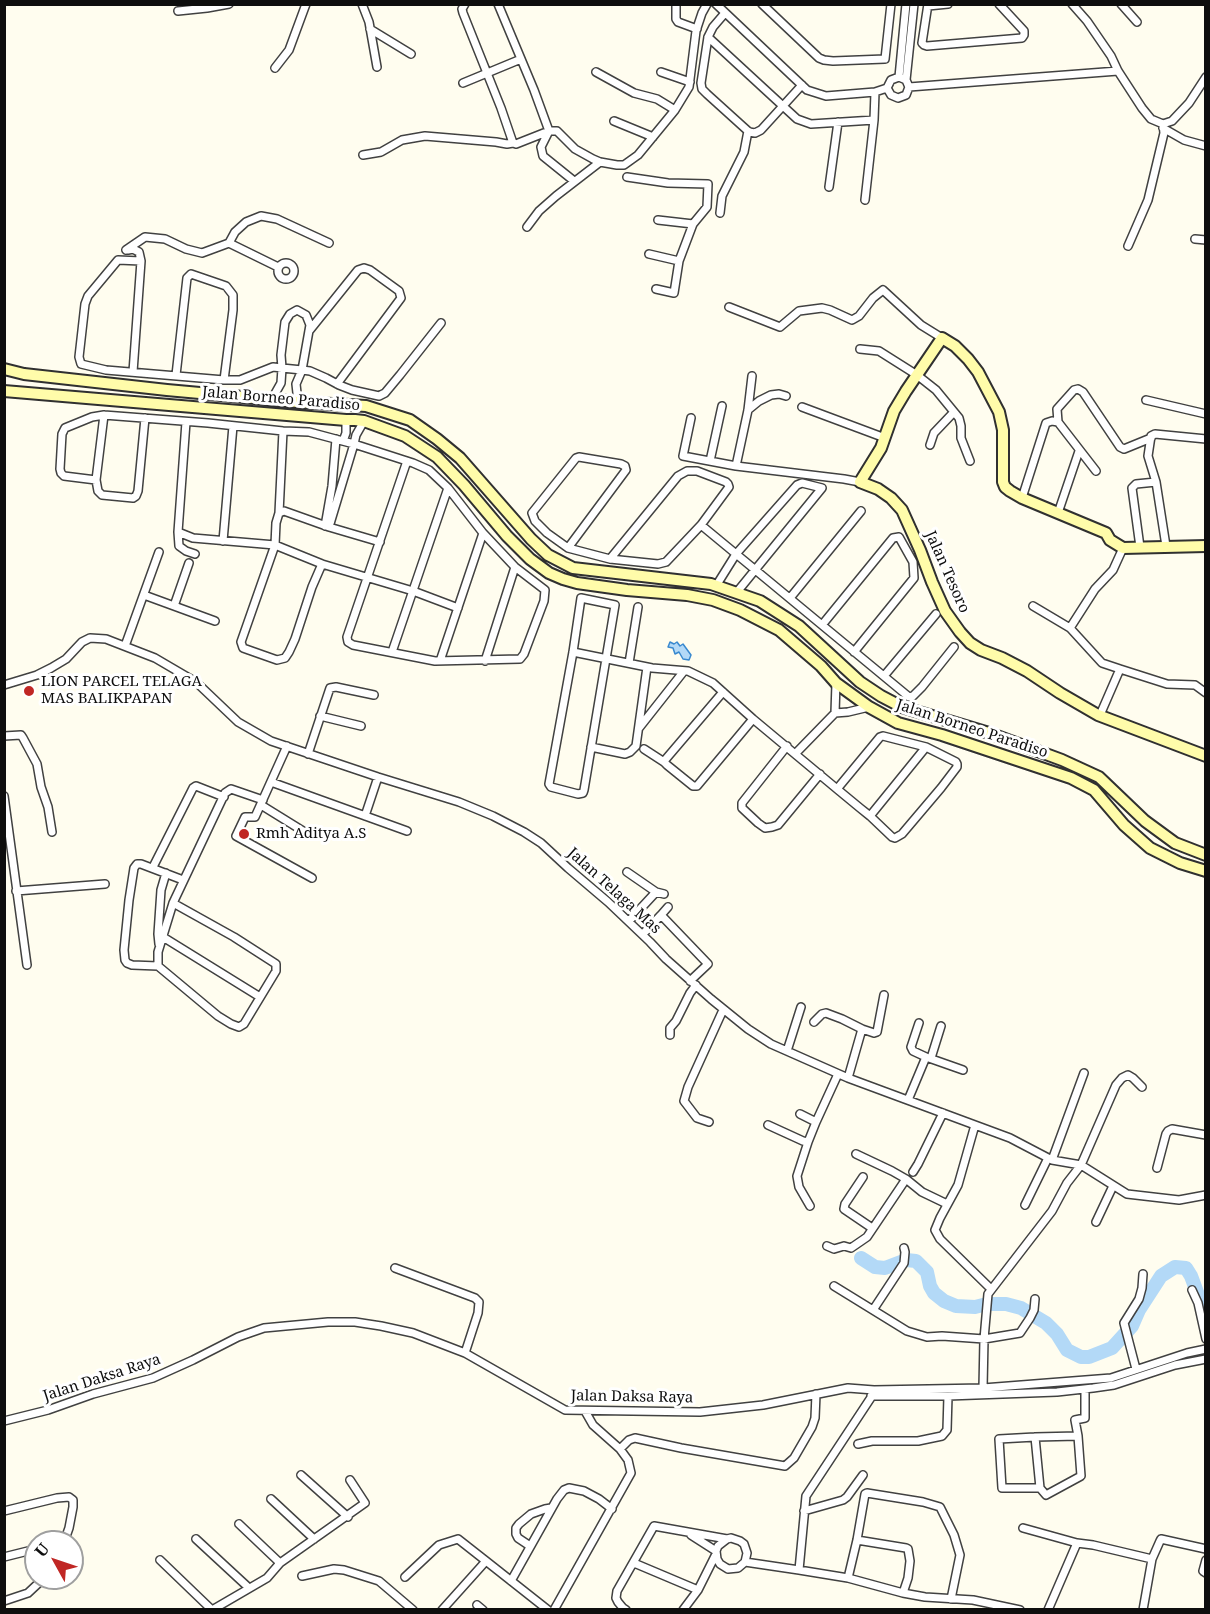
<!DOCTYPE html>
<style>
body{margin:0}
#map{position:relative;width:1210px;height:1614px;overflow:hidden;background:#fffdef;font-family:"Noto Serif",serif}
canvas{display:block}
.frame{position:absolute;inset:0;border:6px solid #0e0e0e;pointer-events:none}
.north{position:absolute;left:24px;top:1530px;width:60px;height:60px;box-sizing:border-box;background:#fff;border:2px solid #9f9f9f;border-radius:50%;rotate:310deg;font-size:16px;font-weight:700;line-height:24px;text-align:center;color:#0e0e0e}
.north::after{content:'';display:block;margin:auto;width:21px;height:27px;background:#c02724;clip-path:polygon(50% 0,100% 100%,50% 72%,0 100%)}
</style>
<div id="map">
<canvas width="1210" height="1614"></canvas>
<div class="frame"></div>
<div class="north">U</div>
</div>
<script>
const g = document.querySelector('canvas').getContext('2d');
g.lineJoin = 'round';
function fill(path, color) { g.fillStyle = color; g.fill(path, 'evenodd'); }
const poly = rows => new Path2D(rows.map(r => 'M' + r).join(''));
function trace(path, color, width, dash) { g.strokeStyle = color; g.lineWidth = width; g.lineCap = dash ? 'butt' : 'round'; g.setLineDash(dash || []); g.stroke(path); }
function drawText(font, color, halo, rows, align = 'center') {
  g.font = font + ' "Noto Serif",serif'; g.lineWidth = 6; g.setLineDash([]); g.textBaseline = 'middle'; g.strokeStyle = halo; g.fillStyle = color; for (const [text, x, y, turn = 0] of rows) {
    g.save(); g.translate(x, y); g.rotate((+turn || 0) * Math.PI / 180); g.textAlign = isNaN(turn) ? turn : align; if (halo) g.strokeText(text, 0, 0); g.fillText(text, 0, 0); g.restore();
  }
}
const water = poly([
 [670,642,674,644,677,642,680,646,683,644,691,655,689,660,683,659,679,652,675,654,673,648,668,647,670,642]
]);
fill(water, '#b3d9f7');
trace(water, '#3989cf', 1.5);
trace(poly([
 [861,1258,875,1267,885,1268,906,1260,916,1261,927,1272,930,1286,934,1293,944,1301,956,1306,975,1307,987,1304,1006,1304,1021,1308,1046,1323,1057,1334,1067,1350,1081,1357,1089,1357,1112,1348,1132,1326,1139,1310,1161,1276,1175,1267,1186,1268,1191,1276,1201,1303,1206,1306]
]), '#b3d9f7', 14);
const street = poly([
 [362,4,369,22,377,67],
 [465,4,462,9,463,13,501,108,513,143,516,144,549,131],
 [498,4,534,90,549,131,557,131,575,149,593,159,600,162,617,165,624,165,638,155,675,110,689,87,696,31,702,13,707,4],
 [676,4,676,19,678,22,697,29],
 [716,4,807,90,826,96,875,92,887,88,891,80,899,77,906,80,909,87,906,95,898,98,891,95,887,88],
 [762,4,819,58,824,60,833,61,885,59,891,4],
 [928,4,922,43,924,45,927,46,1022,38,1024,35,1024,31,999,4],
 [1072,4,1087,21,1111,56,1118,71,1142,108,1151,119,1163,124,1172,121,1189,103,1206,77],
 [1121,4,1137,22],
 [928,6,948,4],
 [178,11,207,8,229,4],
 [725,13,713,27,708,37,701,83,702,89,707,94,749,132,755,133,761,130,802,85],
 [370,29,411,54],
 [708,37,797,119,811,124,874,120],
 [275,68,289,50,306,4],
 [596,72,634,93,657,99,675,110],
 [661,72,690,82],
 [899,77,906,4],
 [906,80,914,4],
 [463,83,521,59],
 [909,87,1118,71],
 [614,121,653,137],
 [1163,128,1184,140,1206,146],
 [549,131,541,147,543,156,574,181],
 [363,155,381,152,402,140,425,136,496,142,507,144,513,143],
 [627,177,668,183,708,184,707,207,693,224,679,261,674,293,656,289],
 [829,187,838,122],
 [865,200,874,120,875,92],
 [720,213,722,196,744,152,748,131],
 [658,220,693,224],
 [527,227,539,211,556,196,600,162],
 [1195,239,1206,240],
 [229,243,235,232,246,222,261,216,277,219,329,243],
 [1128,246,1148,200,1164,133,1163,124],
 [126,250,145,237,165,239,186,249,202,253,229,243,278,267],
 [128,250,133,249,139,252,141,261,133,372],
 [649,254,679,261],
 [141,261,118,260,88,296,85,304,79,357,81,364,106,370,224,380,240,380,273,367,282,368,302,370,310,325,306,315,297,310,290,314,285,322,281,355,282,368,281,383,272,399],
 '278 271a8 8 0 1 1 16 0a8 8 0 1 1-16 0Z',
 [729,307,780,327,799,311,822,308,830,310,852,320,859,316,873,298,883,290,921,325,942,338],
 [309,331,358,270,364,268,370,270,399,291,401,298,337,384],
 [860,349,879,351,917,375,936,390,959,418,961,426,961,438,970,461],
 [176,375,187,278,191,274,226,286,233,295,233,310,224,380],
 [752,376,748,410,736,466,844,479,860,482],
 [1146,400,1206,414],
 [298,402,296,384,302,370,310,371,326,378,339,385,352,390,379,396,385,393,400,375,441,323],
 [802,407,885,438],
 [748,410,759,401,771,395,779,394,786,396],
 [145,418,138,491,136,496,133,498,102,495,98,491,96,480,64,476,61,473,60,469,62,434,65,428,92,417,104,415,208,423,283,431,309,432,354,444,329,527],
 [691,418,683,456,736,466],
 [364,421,356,435,354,444,413,463,429,470,448,488,483,533,515,567,545,590,544,601,524,654,520,659,435,661,353,645,348,642,347,637,407,461],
 [186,422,178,532,193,538,275,545,322,564,413,591,458,608],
 [1058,422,1057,409,1074,390,1078,389,1083,392,1120,447,1124,449,1151,438],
 [343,441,346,433,346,420],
 [930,445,934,433,954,412],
 [710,461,722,406],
 [96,480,104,415],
 [1022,498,1046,423,1052,421,1058,422,1096,471],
 [279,513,283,431],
 [1058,513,1079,451],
 [701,525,909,697,913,696,922,687,954,647],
 [325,526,332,486,336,439],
 [178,532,179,546,186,551,195,554],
 [223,541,233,426],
 [1166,546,1156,482,1148,456,1151,436,1155,434,1206,439],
 [1140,547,1132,488,1136,484,1156,482],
 [568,548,626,470,625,466,621,464,579,457,576,458,532,513,535,521,547,533,568,548,610,559,658,564,666,562,701,525,729,487,728,484,726,482,697,471,687,471,678,476,610,559],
 [322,564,312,587,295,639,289,652,285,658,277,660,243,648,241,642,275,545,276,523,279,513,284,511,329,527,380,542],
 [716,586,736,554,797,485,802,483,822,488,737,592],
 [144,595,215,621],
 [581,598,615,605,584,790,583,793,578,794,551,787,549,784,573,652,581,598],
 [790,598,861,511],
 [174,606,189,563],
 [1033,606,1070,628,1102,663,1120,669,1100,715],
 [822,625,893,538,899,537,913,562,914,578,854,652],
 [1070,628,1095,589,1113,570,1123,548],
 [125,646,159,552],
 [392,652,448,488],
 [573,652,652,668,688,671,713,683,753,719,837,789,860,808,870,816,892,837,895,838,902,834,941,788,957,767,957,764,956,762,926,747,883,736,880,737,837,789],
 [440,661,483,533],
 [485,661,515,567],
 [629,663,638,607],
 [1120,669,1167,684,1195,685,1206,693],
 [884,676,936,614],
 [4,685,37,675,51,668,66,659,82,642,90,638,106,639,155,658,196,682,238,722,271,741,378,777,459,802,493,816,524,832,541,843,568,868,608,902,650,942,666,959,711,999,748,1029,771,1044,848,1078,1010,1138,1052,1160,1081,1165,1127,1194,1179,1200,1206,1195],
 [723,692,665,760,664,762,667,765,693,786,697,786,753,719],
 [835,713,836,683],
 [320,716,361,726],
 [639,728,684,671],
 [4,736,21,735,23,738,37,764,41,787,48,807,52,832],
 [287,746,255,817,245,817,236,836,312,878],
 [787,746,742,803,742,808,758,823,765,828,772,827,778,825,820,774],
 [591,747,625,754,630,752,636,746,647,667],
 [644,749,664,762],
 [308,754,330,688,336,687,374,695],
 [795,754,835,713,848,712,869,707],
 [271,782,407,831],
 [4,796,27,965],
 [261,805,303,831],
 [365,816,378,777],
 [870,816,926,747],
 [153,867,193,788,196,786,224,797],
 [627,872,656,892,664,894],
 [16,891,105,884],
 [173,903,234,937,276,964,276,971,244,1024,239,1027,231,1024,218,1016,158,966,158,952,173,903,225,793,231,789,263,800],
 [661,915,668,907],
 [629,921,656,892],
 [643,934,661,915,708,964,690,981],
 [163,937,260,997],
 [159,944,158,934,161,890,166,873],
 [158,966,132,965,127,963,125,960,124,950,129,900,134,868,137,864,141,864,183,880],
 [814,1022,822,1014,826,1013,842,1019,862,1029],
 [919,1023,911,1047,913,1051,926,1057],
 [670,1035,670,1028,676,1021,690,993,696,985],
 [787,1051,801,1007],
 [931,1058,941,1026],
 [848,1078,862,1029,874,1033,877,1032,884,995],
 [908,1100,926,1057,963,1070],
 [800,1114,816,1122],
 [709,1122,697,1118,684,1101,688,1087,723,1010],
 [768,1125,803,1141,808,1142,816,1122,838,1074],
 [975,1125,958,1185,940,1218,935,1230,940,1239,991,1289],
 [808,1142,797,1176,799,1187,810,1206],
 [856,1154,892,1171,906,1179,922,1192,947,1204],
 [1052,1160,1084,1073],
 [1157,1168,1166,1134,1168,1131,1172,1129,1206,1135],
 [913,1172,918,1164,943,1113],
 [863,1177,845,1204,844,1209,872,1228],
 [1025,1205,1048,1158],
 [1096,1222,1113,1186],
 [827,1246,834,1249,844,1246,851,1248,867,1237,906,1179],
 [395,1268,475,1298,479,1302,478,1313,465,1353],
 [834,1286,907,1331,927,1337,942,1336,984,1339,1020,1333,1030,1318,1034,1310,1035,1299],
 [1192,1290,1198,1303,1206,1339],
 [873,1310,904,1263,905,1252,904,1248],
 [1136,1369,1124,1323,1139,1299,1142,1288,1143,1274],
 [983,1388,984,1339,988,1294,1052,1211,1067,1183,1081,1165,1116,1085,1122,1078,1128,1075,1133,1078,1142,1087],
 [874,1390,872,1396,806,1496,799,1570,848,1578,903,1593,925,1597,973,1600,1020,1610],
 [871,1396,948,1396,1057,1392,1093,1388,1114,1385,1175,1365,1206,1359],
 [4,1421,48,1410,93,1394,153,1378,193,1360,238,1337,264,1328,328,1322,355,1322,381,1326,413,1333,465,1353,565,1410,700,1412,763,1405,848,1388,874,1390,983,1388,1111,1378,1187,1353,1206,1349],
 [1078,1436,1081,1476,1046,1495,1040,1488,1035,1437,1078,1436,1075,1420,1085,1418,1085,1389],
 [1035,1437,999,1439,1002,1488,1040,1488],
 [858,1444,872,1441,918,1441,942,1436,947,1430,948,1396],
 [620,1449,629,1440,635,1438,681,1448,785,1466,794,1458,812,1427,815,1418,816,1394],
 [301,1475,348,1517],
 [271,1499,314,1539],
 [4,1511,57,1498,69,1497,73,1500,73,1507,69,1528,64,1542],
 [804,1511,843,1500,847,1497,863,1475],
 [239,1524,280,1563],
 [1023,1528,1077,1543],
 [691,1535,716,1551],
 [196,1539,249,1588],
 [857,1540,906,1548,908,1549,910,1561,908,1578,903,1593],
 [530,1546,518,1538,516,1534,516,1528,519,1524,531,1514,545,1509,551,1508],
 [4,1557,36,1549],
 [160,1560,212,1610,267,1578,280,1563,365,1503,350,1480],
 [1206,1560,1203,1571,1206,1573],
 [745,1562,747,1553,744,1544,740,1541,731,1538,727,1539,718,1546,716,1551,717,1559,720,1564,728,1569,738,1568,745,1562,799,1570],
 [634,1563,698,1590],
 [302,1576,334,1569,344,1570,379,1581,413,1610],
 [405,1577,439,1545,458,1539,486,1561],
 [848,1578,857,1540,865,1494,867,1493,923,1502,940,1507,954,1535,960,1555,951,1599],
 [511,1581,557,1499,564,1490,569,1488,584,1491,599,1499,612,1509],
 [4,1601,28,1593,44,1578],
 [477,1605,483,1610],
 [442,1610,486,1561,548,1610],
 [554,1610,631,1473,628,1460,620,1449,593,1425,585,1411],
 [626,1610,623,1608,618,1602,616,1598,617,1591,654,1526,727,1539],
 [683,1610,698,1590,716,1554],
 [1048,1610,1077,1543,1093,1545,1152,1559],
 [1143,1610,1152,1559,1160,1541,1161,1539,1206,1549]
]);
const secondary = poly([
 [4,369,24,374,167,390,298,402,366,406,410,420,437,439,460,458,531,539,548,555,573,568,711,584,760,601,799,626,860,682,881,696,902,707,989,733,1062,760,1099,777,1145,821,1175,843,1206,855],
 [4,391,346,420,355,420,364,421,405,436,437,457,464,485,507,536,530,559,549,573,563,579,577,583,627,590,687,595,713,600,740,610,779,630,821,666,836,683,869,707,898,723,942,735,1071,778,1094,790,1124,825,1150,848,1180,863,1206,871],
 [1206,546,1123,548,1110,540,1106,533,1022,498,1010,491,1005,487,1003,482,1003,430,999,412,978,372,968,359,955,346,942,338,906,391,894,411,881,448,860,482,878,489,891,498,902,510,920,550,932,582,945,611,960,632,970,643,981,650,1002,658,1027,671,1060,693,1098,715,1206,756]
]);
trace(street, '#414141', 10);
trace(secondary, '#303030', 14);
trace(street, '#fff', 7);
trace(secondary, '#fffcaa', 10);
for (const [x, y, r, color] of [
 [29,691,6,"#c02724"],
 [244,834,6,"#c02724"]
]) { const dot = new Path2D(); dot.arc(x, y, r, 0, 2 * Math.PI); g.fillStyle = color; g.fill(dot); trace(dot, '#fff', 2); }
drawText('15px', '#0e0e0e', '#fff', [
 ["Jalan Borneo Paradiso",281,399,5],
 ["Jalan Tesoro",947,572,66],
 ["Jalan Borneo Paradiso",972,729,18],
 ["Jalan Telaga Mas",614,891,42],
 ["Jalan Daksa Raya",102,1378,-18],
 ["Jalan Daksa Raya",632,1397,1]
]);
drawText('15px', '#0e0e0e', '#fff', [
 ["LION PARCEL TELAGA",41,682],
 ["MAS BALIKPAPAN",41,699],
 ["Rmh Aditya A.S",256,834]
], 'left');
</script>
